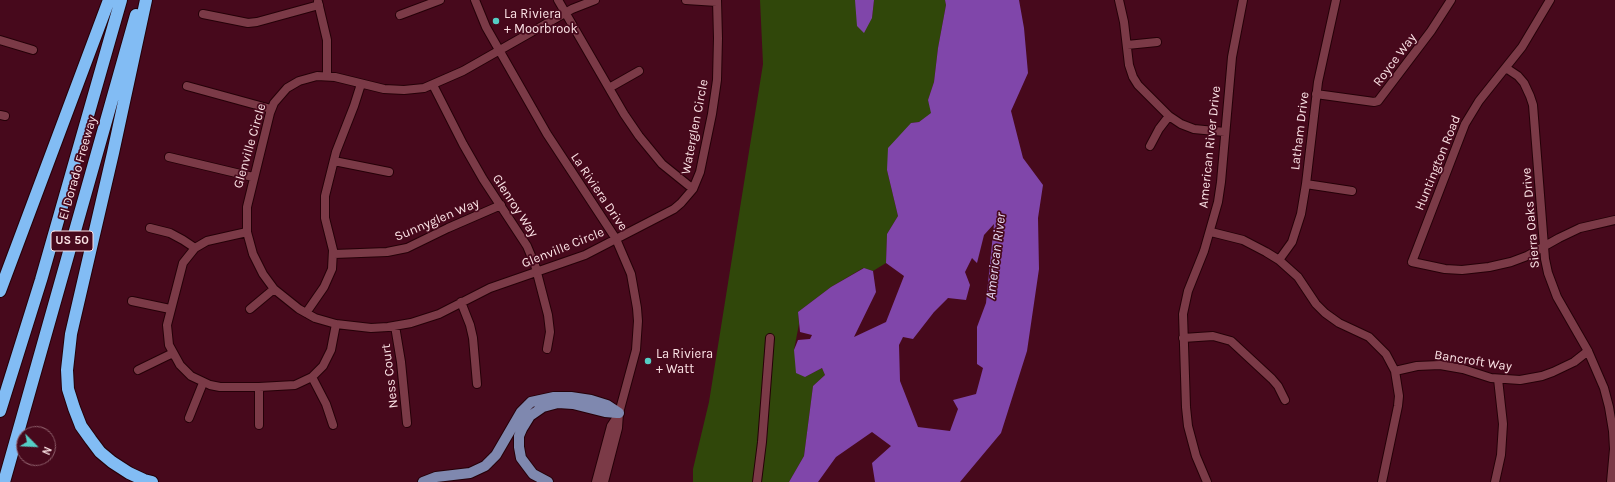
<!DOCTYPE html>
<style>
body{margin:0}
#map{position:relative;width:1615px;height:482px;overflow:hidden;background:#47091c;font-family:Karla,sans-serif}
canvas{display:block}
.north{position:absolute;left:16px;top:426px;width:40px;height:40px;box-sizing:border-box;background:#47091c;border:1px solid #8f606c;border-radius:50%;rotate:114deg;font-size:11px;font-weight:700;line-height:16px;text-align:center;color:#fbe2e5}
.north::after{content:'';display:block;margin:auto;width:14px;height:18px;background:#55cec5;clip-path:polygon(50% 0,100% 100%,50% 72%,0 100%)}
</style>
<div id="map">
<canvas width="1615" height="482"></canvas>
<div class="north">N</div>
</div>
<script>
const g = document.querySelector('canvas').getContext('2d');
g.lineJoin = 'round';
function fill(path, color) { g.fillStyle = color; g.fill(path, 'evenodd'); }
const poly = rows => new Path2D(rows.map(r => 'M' + r).join(''));
function trace(path, color, width, dash) { g.strokeStyle = color; g.lineWidth = width; g.lineCap = dash ? 'butt' : 'round'; g.setLineDash(dash || []); g.stroke(path); }
function drawText(font, color, halo, rows, align = 'center') {
  g.font = font + ' Karla,sans-serif'; g.lineWidth = 3.5; g.setLineDash([]); g.textBaseline = 'middle'; g.strokeStyle = halo; g.fillStyle = color; for (const [text, x, y, turn = 0] of rows) {
    g.save(); g.translate(x, y); g.rotate((+turn || 0) * Math.PI / 180); g.textAlign = isNaN(turn) ? turn : align; if (halo) g.strokeText(text, 0, 0); g.fillText(text, 0, 0); g.restore();
  }
}
fill(poly([
 [760,0,855,0,872,18,874,0,945,0,946,5,938,48,934,82,928,100,932,113,919,122,911,123,887,170,898,216,887,234,886,263,873,271,863,268,831,287,798,312,799,324,794,350,805,377,822,368,825,375,813,386,804,456,789,482,693,482,693,469,709,402,763,64]
]), '#30470a');
fill(poly([
 [855,0,874,0,872,18,864,33,857,26],
 [945,0,1019,0,1024,28,1028,73,1011,111,1023,158,1043,185,1038,218,1039,269,1027,351,1001,433,960,482,875,482,872,463,891,446,872,432,836,457,818,482,789,482,804,456,813,386,825,375,822,368,805,377,796,373,794,350,798,340,810,339,812,335,800,332,798,312,831,287,864,268,873,271,876,292,854,337,886,322,904,276,886,263,887,234,898,216,887,170,888,148,911,123,919,122,931,113,928,100,934,82,938,48,946,5],
 [994,224,986,303,977,327,977,364,983,368,976,394,953,400,958,409,950,431,918,427,900,381,899,345,903,337,913,339,934,312,948,298,966,300,970,285,965,272,972,258,977,263,984,235]
]), '#8046aa');
const minor = poly([
 [475,0,486,27,547,134,616,239,631,274,637,308,638,321,636,350,619,413,618,428,604,482],
 [558,0,624,114,639,136,662,164,693,189],
 [595,0,572,9,463,71,424,88,404,90,384,89,335,77,317,76,299,81,287,88,274,103,270,113,247,207,247,232,253,254,263,274,274,289,299,309,315,318,336,324,371,328,388,327,411,323,439,314,490,288,585,255,674,209,681,203,693,189,700,172,712,114,717,80,718,38,717,0],
 [686,0,717,2],
 [1119,0,1124,22,1129,65,1133,77,1138,85,1169,116,1181,124,1194,129,1225,132],
 [1550,0,1522,47,1479,101,1465,124,1412,262,1445,269,1462,270,1489,267,1511,262,1527,256,1559,238,1580,228,1615,220],
 [318,2,327,40,327,76],
 [203,14,248,23,257,22,319,5],
 [400,15,440,0],
 [0,40,33,50],
 [1127,45,1157,42],
 [1506,68,1518,76,1524,83,1530,96,1533,105,1545,259,1548,273,1557,297,1588,351,1604,388,1609,407,1613,431,1614,449,1611,482],
 [433,85,463,144,483,179,527,246,535,265,548,315,550,332,547,349],
 [187,86,271,109],
 [609,88,639,71],
 [1316,94,1374,102,1378,101,1431,31,1451,0],
 [0,115,5,116],
 [1150,146,1159,129,1169,116],
 [169,157,253,177],
 [334,161,389,172],
 [1306,184,1352,191],
 [150,228,170,233,183,240,195,248],
 [247,232,207,241,195,248,183,263,167,325,169,345,180,365,191,376,210,385,220,387,259,387,295,385,312,377,323,366,331,350,336,324],
 [1211,232,1243,240,1266,252,1279,260,1298,277,1316,304,1325,313,1339,323,1369,337,1386,354,1395,371,1399,396,1398,406,1382,482],
 [334,254,387,252,407,248,448,228,501,205],
 [1279,260,1292,242,1301,214,1306,184,1318,82,1336,0],
 [132,301,170,309],
 [461,302,470,325,473,338,477,384],
 [250,309,274,289],
 [306,313,324,287,332,269,333,250,325,218,325,196,336,152,354,106,361,84],
 [395,326,401,362,407,423],
 [1183,338,1213,336,1231,341,1272,379,1278,386,1285,400],
 [138,370,173,353],
 [1395,371,1417,366,1440,365,1463,369,1491,378,1520,380,1542,376,1553,372,1574,362,1588,351],
 [312,377,326,404,333,425],
 [259,387,259,425],
 [189,418,203,383],
 [596,482,611,426,619,414],
 [757,482,762,442,770,338],
 [1207,482,1196,456,1188,426,1186,407,1183,314,1188,291,1204,251,1218,202,1221,182,1232,57,1243,0],
 [1495,482,1501,455,1503,424,1498,379]
]);
const major = poly([
 [423,482,436,477,470,473,485,466,496,455,521,412,531,402,554,397,571,397,591,400,607,405,619,413],
 [548,482,533,474,521,458,519,447,519,436,522,429,530,416,543,407,558,403,573,404,605,412,617,413]
]);
const highway = poly([
 [146,0,113,153,71,334,67,370,68,389,74,408,81,426,91,440,100,452,112,462,129,473,144,480,152,482],
 [0,291,109,0],
 [0,411,41,280,121,0],
 [4,482,136,15]
]);
trace(minor, '#250008', 10);
trace(major, '#250008', 12);
trace(highway, '#250008', 14);
trace(minor, '#7b3a47', 8);
trace(major, '#7f88af', 10);
trace(highway, '#82bcf4', 12);
for (const [x, y, r, color] of [
 [496,21,4,"#55cec5"],
 [648,361,4,"#55cec5"]
]) { const dot = new Path2D(); dot.arc(x, y, r, 0, 2 * Math.PI); g.fillStyle = color; g.fill(dot); trace(dot, '#47091c', 1.5); }
for (const [x, y, w] of [
 [72,241,42]
]) { const box = new Path2D(); box.roundRect(x - w / 2, y - 10, w, 20, 3); g.fillStyle = '#47091c'; g.fill(box); trace(box, '#fbe2e5', 1); }
drawText('bold 12px', '#fbe2e5', null, [
 ["US 50",72,241]
]);
drawText('13px', '#fbe2e5', '#47091c', [
 ["La Riviera",504,14],
 ["+ Moorbrook",504,29],
 ["La Riviera",656,354],
 ["+ Watt",656,369]
], 'left');
drawText('13px', '#fbe2e5', '#47091c', [
 ["Royce Way",1395,60,-53],
 ["Waterglen Circle",695,127,-79],
 ["Latham Drive",1300,131,-83],
 ["Glenville Circle",250,146,-74],
 ["American River Drive",1210,147,-84],
 ["Huntington Road",1438,163,-68],
 ["El Dorado Freeway",78,168,-74],
 ["La Riviera Drive",599,192,56],
 ["Glenroy Way",515,206,57],
 ["Sierra Oaks Drive",1531,218,-95],
 ["Sunnyglen Way",437,220,-23],
 ["Glenville Circle",563,248,-22],
 ["Bancroft Way",1473,361,9],
 ["Ness Court",390,376,-97]
]);
drawText('italic 14px', '#e6d8f3', '#47091c', [
 ["American River",996,256,-83]
]);
</script>
